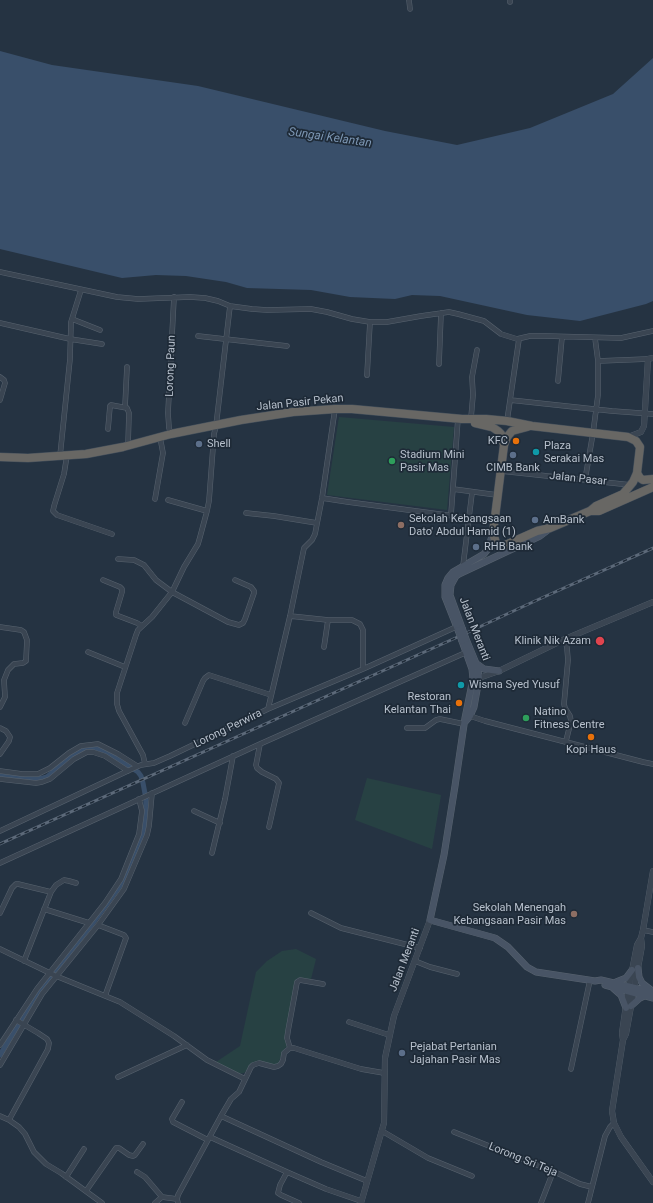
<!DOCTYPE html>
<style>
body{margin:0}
canvas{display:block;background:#253342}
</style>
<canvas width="653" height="1203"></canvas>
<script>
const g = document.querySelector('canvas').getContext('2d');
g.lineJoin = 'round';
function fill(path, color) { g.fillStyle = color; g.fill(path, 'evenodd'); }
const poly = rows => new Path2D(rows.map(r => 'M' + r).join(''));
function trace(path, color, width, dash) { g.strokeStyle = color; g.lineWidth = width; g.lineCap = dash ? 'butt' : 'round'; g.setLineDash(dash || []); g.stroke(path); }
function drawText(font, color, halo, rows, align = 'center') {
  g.font = font + ' Roboto,sans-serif'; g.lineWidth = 3.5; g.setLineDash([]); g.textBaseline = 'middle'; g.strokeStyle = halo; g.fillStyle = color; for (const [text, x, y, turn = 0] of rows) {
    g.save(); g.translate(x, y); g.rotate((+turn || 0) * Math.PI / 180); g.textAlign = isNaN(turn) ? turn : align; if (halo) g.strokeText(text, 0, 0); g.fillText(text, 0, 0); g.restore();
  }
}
fill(poly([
 [339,417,454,427,447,510,327,495],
 [367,778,441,795,432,849,355,820],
 [296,949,316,959,311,979,297,978,285,1035,287,1047,286,1047,282,1053,279,1062,277,1065,273,1065,257,1061,244,1073,238,1074,216,1062,240,1046,256,972,267,961,282,951]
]), '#274143');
fill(poly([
 [0,51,52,65,198,86,385,131,457,145,530,128,613,94,653,58,653,301,646,304,580,321,527,315,440,296,412,295,395,299,350,297,311,290,247,288,226,282,186,276,156,275,122,278,0,249]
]), '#394f6a');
trace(poly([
 [0,775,26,779,38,779,43,778,47,777,73,755,89,748,99,749,110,754,138,772,141,776,143,783,146,799,145,823,143,832,134,859,122,883,92,924,34,998,0,1055]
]), '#394f6a', 5);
const minor = poly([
 [409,0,410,9],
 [510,2,510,0],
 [0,272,117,297,138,299,190,297,205,298,218,301,230,306,252,309,267,310,311,309,327,312,352,319,370,322,387,322,421,316,449,312,458,314,484,321,501,334,517,339,530,336,545,336,621,338,653,331],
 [72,319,100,330],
 [0,323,70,339,102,344],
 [198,336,287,346],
 [598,361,648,359],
 [439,364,441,313],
 [367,375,370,322],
 [0,377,4,380,5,383,0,400],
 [558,381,562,337],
 [510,400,612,411,653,414],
 [125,407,127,367],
 [471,418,473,395,472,377,477,350],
 [507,421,519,339],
 [108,429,110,406,111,405,127,408,129,413,128,446],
 [171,434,169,428,168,413,174,297],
 [67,455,64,474,54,506,53,511,57,515,112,534],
 [60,456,70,359,71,322,81,290],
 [501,471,631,485],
 [585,480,593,433,598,395,598,361,595,338],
 [453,489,497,495],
 [322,498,348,502,469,518],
 [155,499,163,453,160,437],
 [168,500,207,511],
 [246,513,274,516,317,523],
 [451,515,458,418],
 [118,559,134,560,144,565,156,580,172,592,228,622,239,625,243,623,245,619,254,593,254,591,251,587,235,580],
 [463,566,472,493],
 [103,580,120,587,122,589,122,592,116,612,116,615,137,623,142,626],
 [290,616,328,620,352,620,360,624,363,630,363,669],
 [0,627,21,630,24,632,27,640,26,661,23,663,14,664,8,670,4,680,5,697,0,707],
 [565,639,567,648,568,660,564,704,565,708,570,716,571,721,566,741],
 [324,647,328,620],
 [88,652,125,667],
 [268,709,290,616,304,548,312,540,315,534,322,498,335,409],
 [467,715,485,721,643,762,653,764],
 [185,723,203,681,205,678,209,675,271,695],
 [0,728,6,731,10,737,9,741,0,754],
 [407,728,425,728,436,720,440,719,464,724],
 [260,744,256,765,257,768,262,772,276,779,279,783,269,827],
 [145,764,143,755,119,711,117,704,117,693,136,635,138,630,152,617,172,592,184,567,198,544,200,537,207,511,209,501,214,434,216,426,230,306],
 [0,771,22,774,38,774,50,768,69,753,81,746,98,744,118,754,137,766],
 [0,779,36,783,42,782,50,779,74,759,87,752,93,752,105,756,128,771],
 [194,811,220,823],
 [0,831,134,768,141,765,154,763,170,756,268,709,363,669,456,627],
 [212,853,225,799,233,756],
 [0,863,260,744,467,652],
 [44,909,89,923],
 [0,913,12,888,16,884,18,884,51,892],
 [311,913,341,928,420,948],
 [98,925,124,935,126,938,105,996],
 [643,930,653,932],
 [0,949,56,976,120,1002,174,1036,207,1060,245,1079],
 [24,961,51,892,56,885,64,880,69,881,76,883],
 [415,961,430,967,457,974],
 [349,1022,389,1035],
 [0,1045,37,989,105,903,121,879,139,834,142,811,139,799],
 [290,1048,287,1038,288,1031,297,982,300,980,323,984],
 [0,1065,42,994,98,925,124,889,147,835,149,826,152,793],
 [571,1069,590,980],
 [118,1077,187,1045],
 [182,1102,172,1119,173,1122,208,1140],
 [0,1116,9,1120,19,1127,25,1134,34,1152,46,1164,61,1173,102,1203],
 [221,1116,321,1162,367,1181],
 [9,1120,48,1049,49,1043,47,1039,38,1033,16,1020],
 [382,1131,428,1158,472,1176],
 [454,1132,557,1173,580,1184,592,1187],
 [210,1137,287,1172,326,1189,361,1201],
 [137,1172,145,1177,162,1197],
 [287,1172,280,1185,278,1193,281,1195,299,1203],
 [66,1177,84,1149],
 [86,1191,116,1148,119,1148,129,1155,133,1156,135,1155,143,1144],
 [155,1203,162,1197,177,1199],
 [178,1203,177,1199,178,1195,221,1116,231,1099,239,1092,251,1067,253,1065,259,1063,274,1067,278,1066,281,1064,283,1060,284,1053,290,1048,294,1048,361,1069,384,1073],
 [541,1203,553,1172],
 [588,1203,605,1136,610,1127,614,1123]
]);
const tertiary = poly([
 [628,437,641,432,644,426,648,359,653,358],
 [476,679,499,671,565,639,653,602],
 [641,938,642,946,626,1034,623,1040,612,1111,614,1123,621,1137,653,1182],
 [623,1040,622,1033,628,991,637,945,641,938,643,930,653,871],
 [361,1203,384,1123,385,1058,394,1016,430,920]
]);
const secondary = poly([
 [462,628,450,595,451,585,456,576,459,574,540,536,548,530],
 [458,630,445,597,445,585,448,578,453,572,484,554,488,549,493,533],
 [462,641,472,669,473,679,465,718,455,786,444,855,430,920,495,938,508,947,527,967,536,972,595,981,601,980,653,992],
 [477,664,484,669,499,671],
 [465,722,470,716,474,707,479,679,478,668,466,639],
 [638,968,639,977,642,983,651,990],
 [616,982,626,978,632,970],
 [605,985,653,998],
 [613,988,621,995,626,1008],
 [631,1006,640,998,646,995]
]);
const trunk = poly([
 [475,423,492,427,498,431,501,434,504,445],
 [527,427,512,431,507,437,504,445,493,533,496,543,497,545,503,546,537,531,550,528,590,511,599,511,653,487],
 [0,457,28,458,86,454,123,447,171,434,241,420,293,412,335,409,352,409,462,419,486,419,507,421,532,426,628,437,636,441,640,447,637,473,633,482,623,494,596,506,590,511],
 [637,473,640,478,643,480,653,479]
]);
trace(minor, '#58636f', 5.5);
trace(tertiary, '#58636f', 6);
trace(secondary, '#58636f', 7);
trace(trunk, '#45505c', 9);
trace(minor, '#3a4552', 4.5);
trace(tertiary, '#3a4552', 5.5);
trace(secondary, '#485465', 6);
trace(trunk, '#686764', 8);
const rail = poly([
 [0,844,462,635,535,601,653,548]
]);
trace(rail, '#5c6979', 3);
trace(rail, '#1e2a37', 1.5, [4.5]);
const secondaryBridge = poly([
 [462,628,466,639],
 [458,630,462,641]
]);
trace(secondaryBridge, '#58636f', 7, []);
trace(secondaryBridge, '#485465', 6);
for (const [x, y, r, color] of [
 [516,441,4,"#e8710a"],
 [199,444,4,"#5c6f8a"],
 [536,452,4,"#0f9aa8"],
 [513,455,4,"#5c6f8a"],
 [392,461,4,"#2e9e5b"],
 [535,520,4,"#5c6f8a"],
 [401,525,4,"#8d6e63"],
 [476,547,4,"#5c6f8a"],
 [600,641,5,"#e0444e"],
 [461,685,4,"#0f9aa8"],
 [459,703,4,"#e8710a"],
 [526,718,4,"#2e9e5b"],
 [591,737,4,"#e8710a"],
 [574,914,4,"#8d6e63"],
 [402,1053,4,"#5c6f8a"]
]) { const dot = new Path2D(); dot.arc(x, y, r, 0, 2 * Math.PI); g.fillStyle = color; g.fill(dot); trace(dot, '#1e2a37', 1.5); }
drawText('11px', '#b7c0cc', '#1e2a37', [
 ["Lorong Paun",171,366,-88],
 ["Jalan Pasir Pekan",300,403,-6],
 ["Jalan Pasar",578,479,6],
 ["Jalan Meranti",474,629,69],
 ["Lorong Perwira",228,729,-26],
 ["Jalan Meranti",405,960,-69],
 ["Lorong Sri Teja",523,1160,22]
]);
drawText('11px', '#b7c0cc', '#1e2a37', [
 ["KFC",508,441,"right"],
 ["Shell",207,444],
 ["Plaza",544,446],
 ["Serakai Mas",544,459],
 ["Stadium Mini",400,455],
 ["Pasir Mas",400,468],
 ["CIMB Bank",513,468,"center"],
 ["Sekolah Kebangsaan",409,519],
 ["Dato' Abdul Hamid (1)",409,532],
 ["AmBank",543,520],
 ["RHB Bank",484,547],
 ["Klinik Nik Azam",591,641,"right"],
 ["Wisma Syed Yusuf",469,685],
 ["Restoran",451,697,"right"],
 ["Kelantan Thai",451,710,"right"],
 ["Natino",534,712],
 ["Fitness Centre",534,725],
 ["Kopi Haus",591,750,"center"],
 ["Sekolah Menengah",566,908,"right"],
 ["Kebangsaan Pasir Mas",566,921,"right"],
 ["Pejabat Pertanian",410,1047],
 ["Jajahan Pasir Mas",410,1060]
], 'left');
drawText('italic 12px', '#7d97b4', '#1e2a37', [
 ["Sungai Kelantan",330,138,8]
]);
</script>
